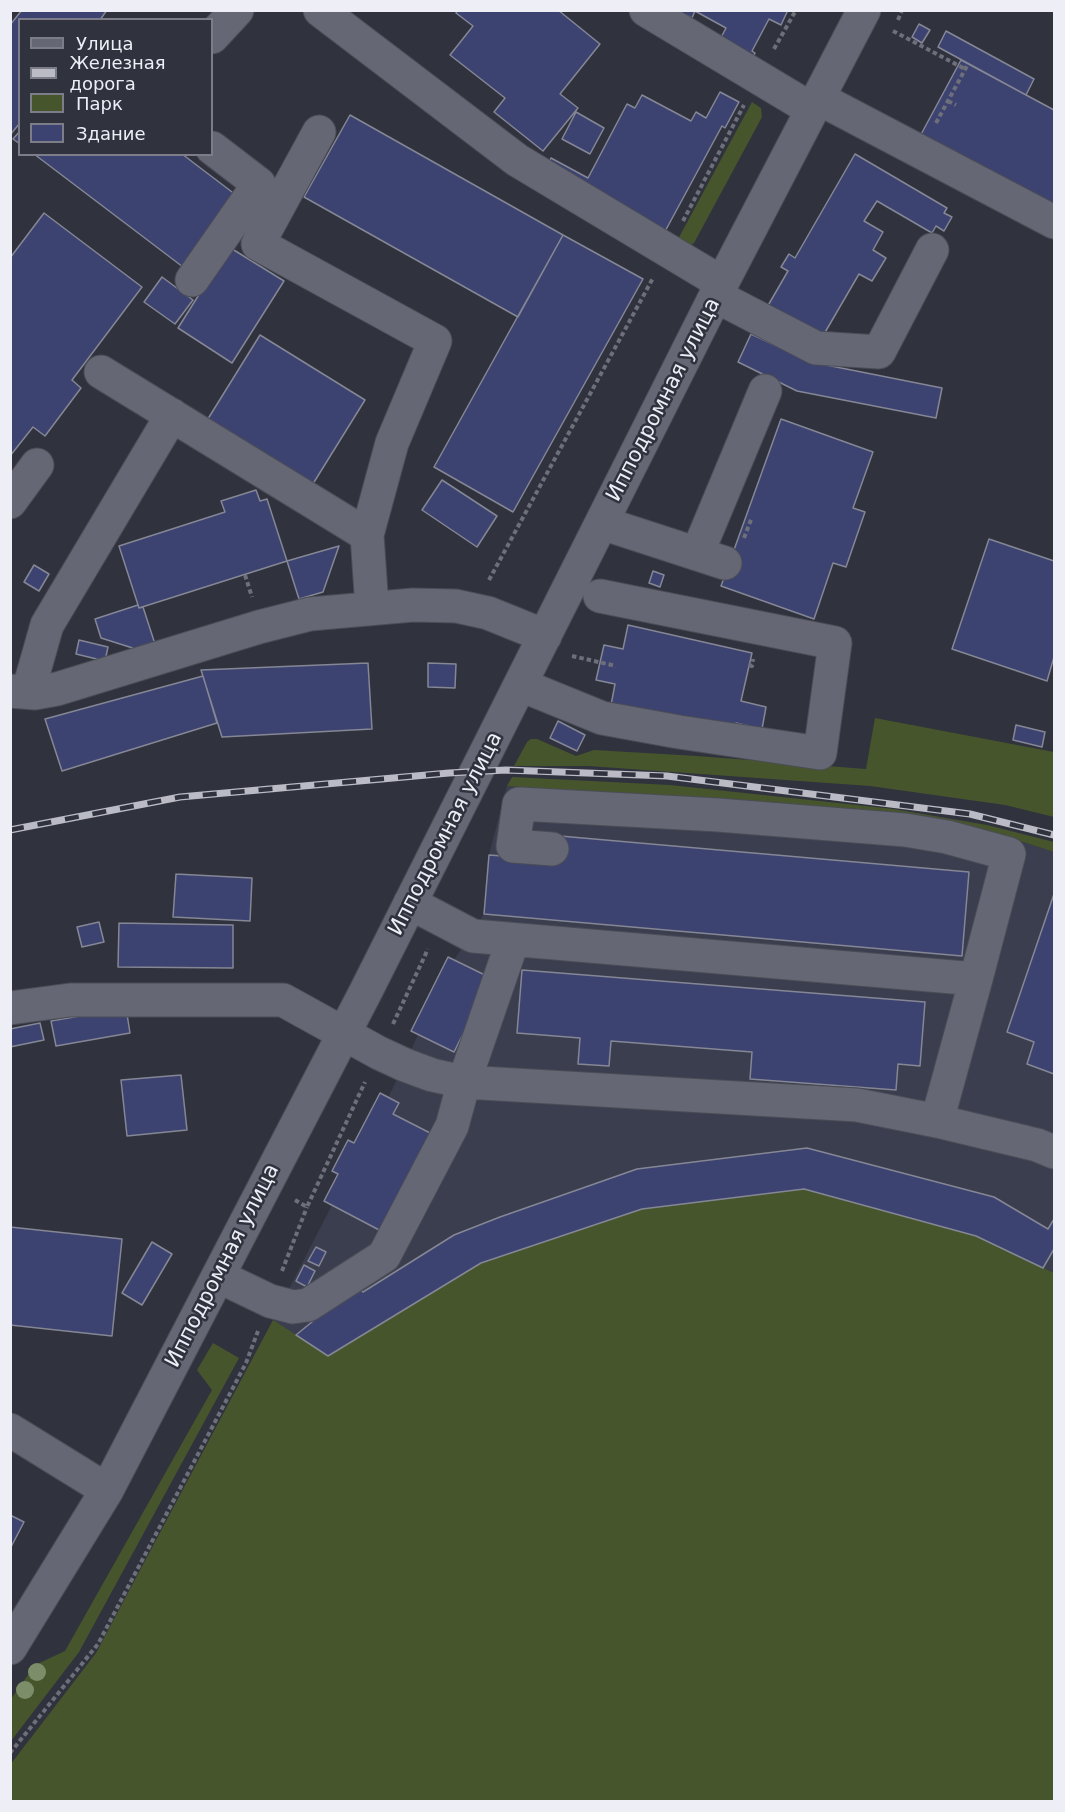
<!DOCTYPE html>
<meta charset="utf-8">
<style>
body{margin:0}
#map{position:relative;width:1065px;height:1812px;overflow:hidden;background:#30323e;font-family:"DejaVu Sans",sans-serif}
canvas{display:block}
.frame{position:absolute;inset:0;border:12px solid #edeef6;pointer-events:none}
.legend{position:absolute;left:18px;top:18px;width:195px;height:138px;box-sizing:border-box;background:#30323e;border:2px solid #7c7d88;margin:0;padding:8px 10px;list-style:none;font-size:18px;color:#edeef6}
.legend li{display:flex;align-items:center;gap:12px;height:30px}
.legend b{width:30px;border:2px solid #7c7d88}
</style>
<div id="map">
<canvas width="1065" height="1812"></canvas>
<div class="frame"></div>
<ul class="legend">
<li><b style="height:8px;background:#656774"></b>Улица</li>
<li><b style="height:8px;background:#babbc4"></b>Железная дорога</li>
<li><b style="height:16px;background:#46552c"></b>Парк</li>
<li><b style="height:16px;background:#3d4370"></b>Здание</li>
</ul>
</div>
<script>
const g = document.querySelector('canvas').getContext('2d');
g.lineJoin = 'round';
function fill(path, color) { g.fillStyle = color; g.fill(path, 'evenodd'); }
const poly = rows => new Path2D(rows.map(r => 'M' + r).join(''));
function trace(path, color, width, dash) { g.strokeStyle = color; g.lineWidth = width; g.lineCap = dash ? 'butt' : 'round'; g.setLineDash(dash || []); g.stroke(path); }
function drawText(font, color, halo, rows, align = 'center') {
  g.font = font + ' "DejaVu Sans",sans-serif'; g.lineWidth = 5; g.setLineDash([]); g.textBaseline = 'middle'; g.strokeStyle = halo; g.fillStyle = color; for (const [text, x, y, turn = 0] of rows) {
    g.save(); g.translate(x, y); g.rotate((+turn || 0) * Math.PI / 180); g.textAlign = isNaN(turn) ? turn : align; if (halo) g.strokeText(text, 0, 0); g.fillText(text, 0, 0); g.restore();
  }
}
fill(poly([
 [507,786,887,815,1020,841,1054,852,1054,1273,1022,1259,328,1356,273,1320,332,1205,324,1201,338,1174,332,1171,348,1140,354,1142,380,1093,389,1096,454,960,484,914,489,855]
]), '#3b3e4e');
fill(poly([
 [752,102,761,108,762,117,694,243,691,245,677,241],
 [875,718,1054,752,1054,817,1005,805,870,786,588,766,514,766,527,742,531,739,537,739,576,756,594,750,697,756,866,769],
 [512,777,670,785,894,809,987,825,1054,842,1054,852,1020,841,887,815,507,786],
 [804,1189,976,1236,1054,1273,1054,1801,11,1802,10,1765,96,1653,273,1320,328,1355,481,1263,642,1209],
 [213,1343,239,1358,79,1652,11,1741,11,1699,35,1665,65,1651,212,1390,197,1370]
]), '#46552c');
const building = poly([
 [22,10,107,10,100,20,20,20,20,123,10,135,10,25,22,10],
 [458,10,558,10,600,44,560,94,578,108,543,151,494,112,505,98,450,55,473,26,456,13,458,10],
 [676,10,788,10,781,25,769,19,752,51,755,53,752,58,717,45,726,28,695,11,692,18,676,10],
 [919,24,930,30,922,43,912,37,919,24],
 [946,31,1034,79,1026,95,938,47,946,31],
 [961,60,1054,110,1054,214,918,140,961,60],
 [720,92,739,102,725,128,722,126,662,237,543,173,551,158,588,178,627,104,635,108,642,95,691,121,696,112,706,118,720,92],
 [576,112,604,128,590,154,562,139,576,112],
 [350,115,563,235,518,317,304,197,350,115],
 [20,131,20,144,13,139,20,131],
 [34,154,182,154,236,195,183,267,34,154],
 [855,154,947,208,944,213,952,217,944,231,936,226,932,233,877,201,864,221,883,232,873,250,886,258,872,281,859,274,820,341,766,309,788,271,781,267,789,254,795,258,855,154],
 [44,213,142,287,72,380,81,388,45,436,33,427,10,456,10,258,44,213],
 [563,235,643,279,513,512,434,467,563,235],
 [229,247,284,281,232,363,178,328,229,247],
 [162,277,193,300,175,324,144,302,162,277],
 [751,334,811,362,942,388,936,418,797,391,738,362,751,334],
 [260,335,365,400,311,487,206,422,260,335],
 [781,419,873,452,853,508,865,512,846,567,833,563,814,619,721,586,781,419],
 [442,480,497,516,477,547,422,510,442,480],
 [256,490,260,501,267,499,287,561,139,608,119,546,225,512,221,501,256,490],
 [989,539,1054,561,1054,657,1047,681,952,649,989,539],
 [339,546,323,592,299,599,287,561,339,546],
 [34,565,49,574,39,591,24,582,34,565],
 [653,571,664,575,660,587,649,583,653,571],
 [138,605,139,608,143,607,155,644,139,650,101,638,95,619,138,605],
 [628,625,752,653,741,701,766,707,762,729,736,723,734,733,611,705,615,684,596,680,604,645,623,649,628,625],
 [79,640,108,647,105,661,76,654,79,640],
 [368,663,372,729,222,737,201,670,368,663],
 [428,663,456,664,455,688,428,687,428,663],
 [203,676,217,723,62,771,45,719,203,676],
 [558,721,585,735,577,751,550,738,558,721],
 [1016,725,1045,732,1042,747,1013,740,1016,725],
 [560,836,969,872,962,956,484,914,489,855,558,860,560,836],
 [176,874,252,878,250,921,173,917,176,874],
 [1054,894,1054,1074,1027,1064,1034,1042,1007,1032,1054,894],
 [99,922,104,942,82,947,77,927,99,922],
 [119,923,233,925,233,968,118,967,119,923],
 [448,957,491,978,454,1052,411,1031,448,957],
 [522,970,925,1002,920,1066,898,1064,896,1090,750,1079,752,1052,611,1041,609,1066,578,1064,580,1038,517,1033,522,970],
 [126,1008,130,1033,56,1046,51,1021,126,1008],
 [40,1023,44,1040,10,1047,10,1029,40,1023],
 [181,1075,187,1130,127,1136,121,1080,181,1075],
 [380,1093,399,1103,393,1114,434,1135,383,1232,324,1201,338,1174,332,1171,348,1140,354,1143,380,1093],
 [807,1148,994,1197,1048,1229,1054,1219,1054,1249,1043,1268,976,1236,804,1189,642,1209,481,1263,328,1356,296,1335,357,1285,363,1292,454,1235,500,1217,637,1169,807,1148],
 [10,1227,122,1239,112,1336,10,1325,10,1227],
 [152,1242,172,1254,142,1305,122,1293,152,1242],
 [316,1247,326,1252,319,1266,308,1261,316,1247],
 [304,1265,315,1271,307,1287,296,1281,304,1265],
 [10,1515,24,1522,10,1549,10,1515]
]);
fill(building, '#3d4370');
trace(building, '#858795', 1.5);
const minor = poly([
 [320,10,517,160,722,283],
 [646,10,811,109],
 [212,37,237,10],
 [818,98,1054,222],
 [319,132,258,244,435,341,392,443,367,535,372,608],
 [192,280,259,184,212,148],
 [716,296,816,348,879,352,932,250],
 [101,372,367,535],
 [10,502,37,465],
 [602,523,725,563],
 [697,554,765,391],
 [521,685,602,718,679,732,820,753,835,643,600,596],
 [10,691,35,693,57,689,259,627,310,614,413,605,456,606,488,613,545,636],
 [28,692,47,625,172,415],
 [552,849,513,846,519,804,718,815,905,830,947,837,1009,854,976,979],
 [410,903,473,936,976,979,937,1121],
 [10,1008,70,1000,283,1000,379,1053,405,1065,432,1075,464,1082,857,1105,937,1121,1037,1145,1054,1152],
 [218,1276,270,1301,293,1307,308,1305,384,1256,452,1126,464,1082,513,940],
 [10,1430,107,1490],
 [10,1648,107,1490,366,991,722,283,864,10]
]);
trace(minor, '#4b4d56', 35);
trace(poly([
 [898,20,902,10],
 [893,31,965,69],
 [774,49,796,10],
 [948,101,956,105],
 [936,123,968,64],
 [683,221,744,105],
 [744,538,752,517],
 [245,575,252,597],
 [489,580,653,278],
 [572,656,616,666],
 [749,665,752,666,753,659],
 [393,1024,428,949],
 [295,1200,307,1207,365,1082],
 [282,1271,307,1207],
 [10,1753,98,1644,246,1363,258,1331]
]), '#6d6f7a', 4, [4.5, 3]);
trace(minor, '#656774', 33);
const rail = poly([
 [10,830,180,797,449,773,506,770,667,776,970,814,1054,835]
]);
trace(rail, '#babbc4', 7);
trace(rail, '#30323e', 4.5, [14]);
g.fillStyle = '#7c8e69';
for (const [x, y] of [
 [37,1672],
 [25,1690]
]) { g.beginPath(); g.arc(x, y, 9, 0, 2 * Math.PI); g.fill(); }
drawText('21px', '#edeef6', '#30323e', [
 ["Ипподромная улица",664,400,-63],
 ["Ипподромная улица",446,834,-63],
 ["Ипподромная улица",223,1266,-63]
]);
</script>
